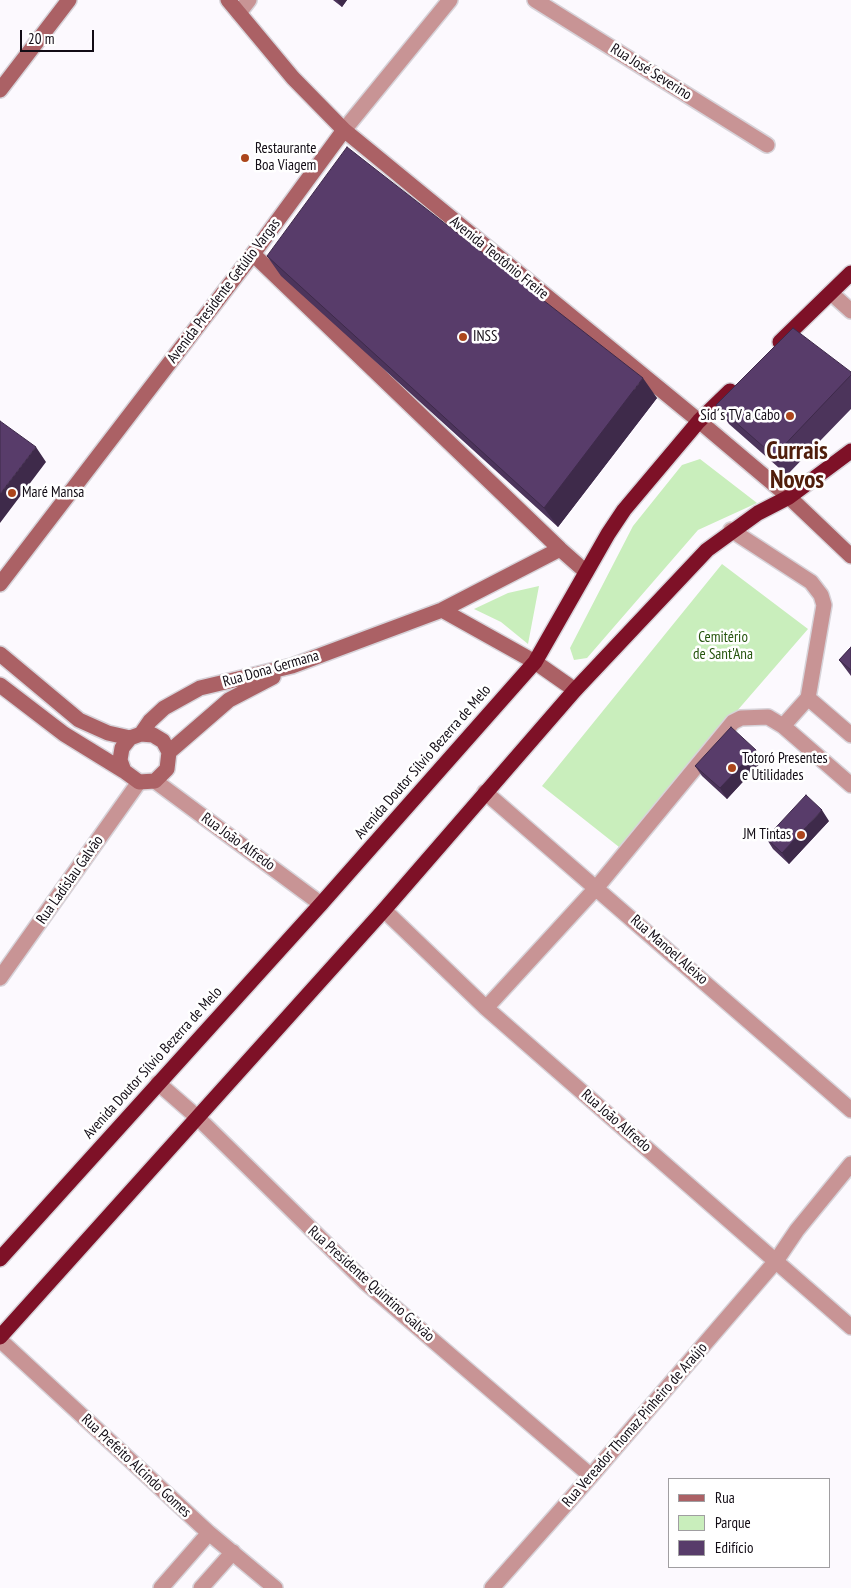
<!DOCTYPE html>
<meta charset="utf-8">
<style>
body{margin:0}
#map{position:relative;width:851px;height:1588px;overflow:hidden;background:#fcf9fe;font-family:"PT Sans Narrow",sans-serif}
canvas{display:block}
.legend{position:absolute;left:668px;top:1478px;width:162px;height:90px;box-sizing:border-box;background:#fff;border:1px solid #a09ea1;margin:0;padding:6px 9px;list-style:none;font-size:15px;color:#120c15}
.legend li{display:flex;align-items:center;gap:10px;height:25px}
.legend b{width:25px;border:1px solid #a09ea1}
.scale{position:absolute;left:20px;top:30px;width:74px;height:22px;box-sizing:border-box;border:2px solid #120c15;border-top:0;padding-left:6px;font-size:15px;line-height:18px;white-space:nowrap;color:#120c15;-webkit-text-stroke:4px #fff;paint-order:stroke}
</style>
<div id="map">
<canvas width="851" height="1588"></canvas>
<ul class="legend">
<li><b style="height:6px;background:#ab6165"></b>Rua</li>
<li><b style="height:14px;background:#c9eebc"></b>Parque</li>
<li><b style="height:14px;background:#583c6a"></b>Edifício</li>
</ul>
<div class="scale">20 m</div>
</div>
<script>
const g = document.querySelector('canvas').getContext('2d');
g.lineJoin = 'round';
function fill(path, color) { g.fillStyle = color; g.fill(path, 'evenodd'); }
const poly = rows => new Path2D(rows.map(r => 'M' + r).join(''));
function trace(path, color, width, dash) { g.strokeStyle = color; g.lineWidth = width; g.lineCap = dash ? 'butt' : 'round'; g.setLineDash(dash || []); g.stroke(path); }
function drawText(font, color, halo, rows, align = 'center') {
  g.font = font + ' "PT Sans Narrow",sans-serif'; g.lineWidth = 5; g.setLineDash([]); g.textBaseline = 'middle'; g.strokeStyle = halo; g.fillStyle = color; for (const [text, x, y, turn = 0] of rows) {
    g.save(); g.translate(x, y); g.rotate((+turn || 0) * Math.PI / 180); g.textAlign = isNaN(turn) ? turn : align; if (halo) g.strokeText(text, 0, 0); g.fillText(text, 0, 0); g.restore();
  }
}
fill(poly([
 [700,459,757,503,698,530,587,658,574,660,570,648,633,526,682,465],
 [722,564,808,629,619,847,542,786],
 [539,586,528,644,501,622,474,609,508,593]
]), '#c9eebc');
const street = poly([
 [535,0,767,145],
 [239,13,249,0],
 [344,130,450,0],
 [831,293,851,311],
 [731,530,811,582,821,595,824,605,808,698,783,726,851,785],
 [808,698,851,735],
 [155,781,321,904],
 [485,792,851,1110],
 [384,910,486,1008,851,1327],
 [0,978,139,782],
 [486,1008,597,887,733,722,741,718,768,717,783,726],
 [158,1083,197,1117,366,1283,591,1476],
 [0,1340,209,1533,275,1588],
 [161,1588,209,1533],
 [201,1588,233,1552],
 [492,1588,591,1476,776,1261,797,1230,851,1164]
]);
const secondary = poly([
 [228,0,293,78,344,130,699,421,789,497,851,556],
 [0,90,69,0],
 [253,254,560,549,586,572],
 [0,584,253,254,344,130],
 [442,610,535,662,575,690],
 [0,654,79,720,108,733,130,738,141,734,153,735,163,741,169,752,167,769,155,781,139,782,124,771,120,760,122,748,130,738],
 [0,685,64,734,124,771],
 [141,734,150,721,164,708,200,688,292,666,442,610,560,549],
 [169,752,229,700,273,677]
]);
const highway = poly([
 [780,342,851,273],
 [0,1259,321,904,535,662,608,534,624,510,699,421,730,391],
 [0,1337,384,910,575,690,707,550,758,513,789,497,851,451]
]);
trace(street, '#d7d3d9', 18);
trace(secondary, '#d7d3d9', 18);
trace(highway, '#d7d3d9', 18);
trace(street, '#c89495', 15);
trace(secondary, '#ab6165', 15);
trace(highway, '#7e1127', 15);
fill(poly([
 [333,0,347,0,342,7],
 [267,256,657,398,558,527,281,276],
 [851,372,851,409,787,475,729,424,716,405],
 [851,647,851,676,839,660],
 [763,760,727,799,702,776,695,766],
 [829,821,789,864,773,849,766,838]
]), '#4c345b');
fill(poly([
 [337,0,347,0,342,7],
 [643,378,657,398,558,527,544,508],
 [36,447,46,462,0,523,0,494],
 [756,750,763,760,727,799,720,788],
 [822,810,829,821,789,864,782,853]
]), '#3e2a4a');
const building = poly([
 [347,147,643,378,544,508,267,256,347,147],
 [793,328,851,372,851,375,774,456,716,405,793,328],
 [0,421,36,447,0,494,0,421],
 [851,647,851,670,839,660,851,647],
 [731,727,756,750,720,788,695,766,731,727],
 [806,795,822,810,782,853,766,838,806,795]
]);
fill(building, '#583c6a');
trace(building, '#3e2a4a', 1);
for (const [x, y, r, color] of [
 [245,158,5,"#ac461c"],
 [463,337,5,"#ac461c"],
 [790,416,5,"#ac461c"],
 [12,493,5,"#ac461c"],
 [732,768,5,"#ac461c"],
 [801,835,5,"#ac461c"]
]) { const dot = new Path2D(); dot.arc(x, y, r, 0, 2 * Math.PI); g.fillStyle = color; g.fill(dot); trace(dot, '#fff', 2); }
drawText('15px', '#120c15', '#fff', [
 ["Rua José Severino",651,72,32],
 ["Avenida Teotônio Freire",499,258,39],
 ["Avenida Presidente Getúlio Vargas",224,291,-53],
 ["Rua Dona Germana",271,669,-16],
 ["Avenida Doutor Sílvio Bezerra de Melo",423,762,-49],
 ["Rua João Alfredo",238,842,36],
 ["Rua Ladislau Galvão",70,880,-55],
 ["Rua Manoel Aleixo",669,950,41],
 ["Avenida Doutor Sílvio Bezerra de Melo",153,1063,-48],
 ["Rua João Alfredo",616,1121,41],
 ["Rua Presidente Quintino Galvão",371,1284,42],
 ["Rua Vereador Thomaz Pinheiro de Araújo",635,1425,-49],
 ["Rua Prefeito Alcindo Gomes",136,1466,43]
]);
drawText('15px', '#120c15', '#fff', [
 ["Restaurante",255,149],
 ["Boa Viagem",255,166],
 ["INSS",473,337],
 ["Sid´s TV a Cabo",780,416,"right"],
 ["Maré Mansa",22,493],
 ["Totoró Presentes",742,759],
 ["e Utilidades",742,776],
 ["JM Tintas",791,835,"right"]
], 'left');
drawText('15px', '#27550f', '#fff', [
 ["Cemitério",723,638],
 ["de Sant'Ana",723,655]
]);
drawText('bold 25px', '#501e0b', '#fff', [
 ["Currais",797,452],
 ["Novos",797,481]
]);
</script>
